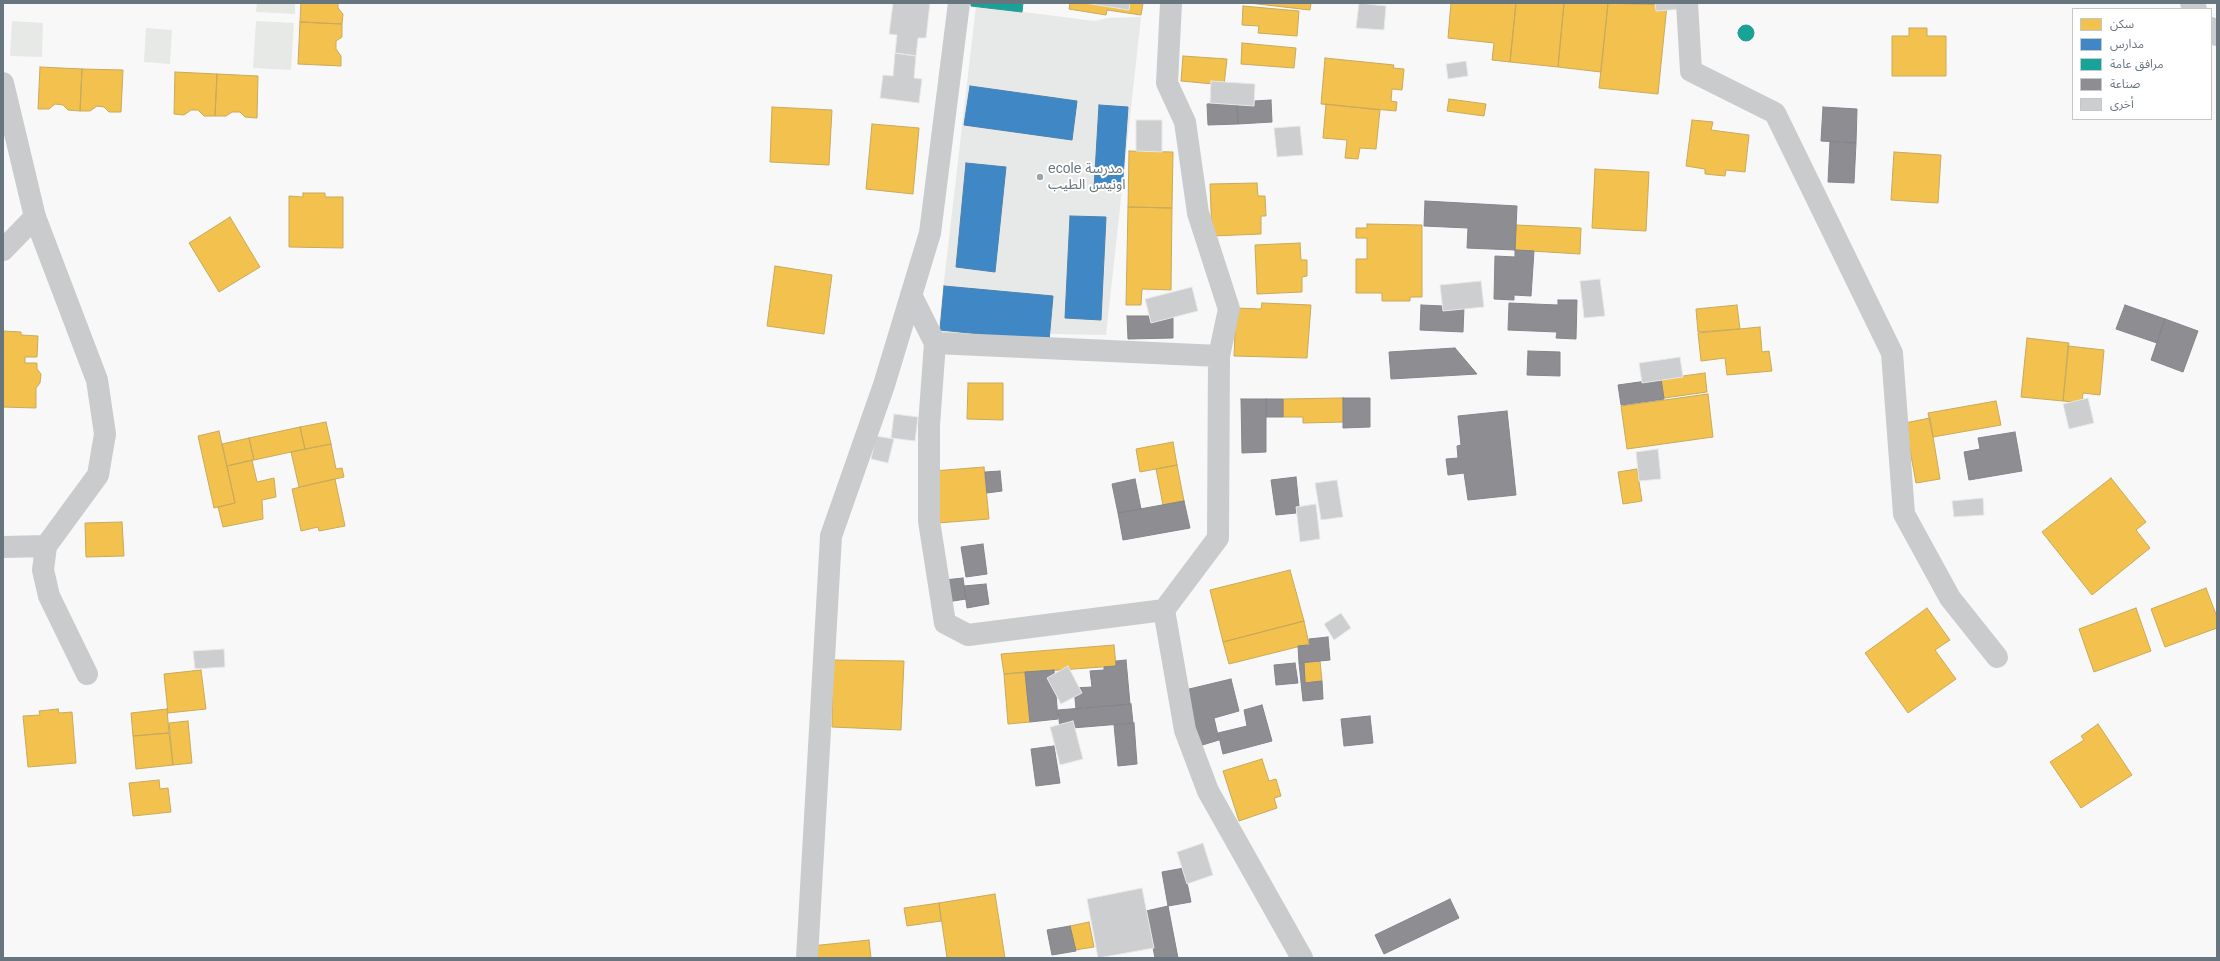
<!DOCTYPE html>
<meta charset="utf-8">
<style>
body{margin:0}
#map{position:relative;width:2220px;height:961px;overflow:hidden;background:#f8f8f8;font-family:Helvetica,"Noto Sans Arabic",sans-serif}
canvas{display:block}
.frame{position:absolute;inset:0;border:4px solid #67767e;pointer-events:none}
.legend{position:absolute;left:2072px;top:8px;width:140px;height:112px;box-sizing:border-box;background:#fff;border:1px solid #c2c8cb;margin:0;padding:5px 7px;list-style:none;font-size:12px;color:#67767e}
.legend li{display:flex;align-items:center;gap:8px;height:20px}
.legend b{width:20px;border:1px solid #c2c8cb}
</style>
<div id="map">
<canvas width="2220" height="961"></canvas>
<div class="frame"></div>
<ul class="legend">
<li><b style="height:11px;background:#f2c14e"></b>سكن</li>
<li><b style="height:11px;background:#3f88c5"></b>مدارس</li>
<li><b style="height:11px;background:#17a398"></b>مرافق عامة</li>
<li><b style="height:11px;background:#8d8d92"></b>صناعة</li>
<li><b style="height:11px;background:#cccecf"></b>أخرى</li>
</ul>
</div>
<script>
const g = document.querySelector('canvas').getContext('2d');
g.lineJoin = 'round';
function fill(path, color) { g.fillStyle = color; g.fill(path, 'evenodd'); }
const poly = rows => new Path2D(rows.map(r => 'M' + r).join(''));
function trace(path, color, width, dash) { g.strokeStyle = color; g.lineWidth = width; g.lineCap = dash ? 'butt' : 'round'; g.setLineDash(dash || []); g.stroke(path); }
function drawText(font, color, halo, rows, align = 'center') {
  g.font = font + ' Helvetica,"Noto Sans Arabic",sans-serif'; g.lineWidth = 4; g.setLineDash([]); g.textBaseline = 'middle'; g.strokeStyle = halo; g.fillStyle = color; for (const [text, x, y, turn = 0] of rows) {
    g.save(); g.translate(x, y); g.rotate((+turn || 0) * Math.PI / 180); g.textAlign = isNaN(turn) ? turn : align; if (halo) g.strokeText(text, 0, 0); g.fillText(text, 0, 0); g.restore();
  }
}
fill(poly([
 [976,6,1095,21,1107,18,1141,17,1106,335,1050,334,1049,343,938,333]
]), '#e7e8e8');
fill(poly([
 [257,3,295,3,295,14,256,12],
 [12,21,43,23,42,57,10,56],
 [256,21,294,23,291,70,253,68],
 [146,28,172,30,170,64,144,62]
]), '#e7e9e6');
const homes = poly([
 [301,3,338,3,338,8,343,14,342,24,300,22,301,3],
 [1070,3,1143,3,1141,15,1107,10,1106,15,1069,9,1070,3],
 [1249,3,1311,3,1310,10,1249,3],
 [1451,3,1516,3,1510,62,1492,60,1494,43,1448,38,1451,3],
 [1516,3,1564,3,1558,67,1510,62,1516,3],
 [1564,3,1608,3,1601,72,1558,67,1564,3],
 [1608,3,1667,5,1658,94,1599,88,1608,3],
 [1243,6,1299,11,1297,36,1258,33,1259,26,1242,25,1243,6],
 [300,22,342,24,342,37,336,41,336,49,341,56,341,66,298,64,300,22],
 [1909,28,1927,28,1927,36,1946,36,1946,76,1892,76,1892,36,1909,36,1909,28],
 [1242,43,1296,48,1294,68,1241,64,1242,43],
 [1183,56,1227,59,1224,85,1181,81,1183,56],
 [1325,58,1394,65,1393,68,1404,69,1402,90,1392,89,1391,101,1397,102,1396,111,1321,104,1325,58],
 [40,67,82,69,80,111,68,110,63,105,55,104,49,109,38,109,40,67],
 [82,69,123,70,121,112,109,112,104,107,97,106,90,111,80,111,82,69],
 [175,72,217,74,215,116,204,116,198,110,191,110,184,115,174,114,175,72],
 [217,74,258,76,257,118,245,117,240,112,232,112,226,116,215,116,217,74],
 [1449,99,1486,104,1484,116,1447,111,1449,99],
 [1326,104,1380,110,1376,149,1360,148,1358,159,1345,158,1347,140,1323,138,1326,104],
 [772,107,832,110,829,165,770,162,772,107],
 [1692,120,1713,122,1711,130,1749,135,1745,172,1726,170,1725,176,1705,174,1705,169,1686,166,1692,120],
 [872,124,919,128,913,194,866,189,872,124],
 [1129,151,1173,152,1172,208,1128,207,1129,151],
 [1894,152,1941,155,1938,203,1891,200,1894,152],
 [1595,169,1649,172,1646,231,1592,228,1595,169],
 [1257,183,1258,196,1265,196,1266,216,1261,216,1261,234,1212,236,1210,184,1257,183],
 [303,193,325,193,325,197,343,197,343,248,289,247,289,196,303,197,303,193],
 [1128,207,1172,208,1171,290,1142,289,1141,305,1126,305,1128,207],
 [230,217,260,267,219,292,189,243,230,217],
 [1367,224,1422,225,1422,297,1410,297,1410,301,1382,301,1382,293,1356,293,1356,259,1367,259,1367,238,1356,238,1356,228,1367,228,1367,224],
 [1516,225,1581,228,1580,254,1515,250,1516,225],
 [1300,243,1301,260,1307,260,1307,276,1302,277,1302,292,1257,294,1255,245,1300,243],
 [775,266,832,275,824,334,767,326,775,266],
 [1262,303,1311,305,1307,358,1234,356,1236,308,1261,309,1262,303],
 [1737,305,1740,329,1698,332,1696,309,1737,305],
 [1760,327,1762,352,1769,351,1772,371,1727,375,1725,358,1701,361,1698,333,1760,327],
 [3,331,21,332,21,335,38,336,37,357,25,357,25,363,37,363,37,369,41,374,40,383,36,388,36,408,3,407,3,331],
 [2027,338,2069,343,2063,401,2021,397,2027,338],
 [2068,346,2104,350,2100,395,2083,393,2082,403,2063,401,2068,346],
 [1705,373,1707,392,1664,398,1661,379,1705,373],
 [968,383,1003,383,1003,420,967,419,968,383],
 [1708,394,1713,437,1627,449,1621,406,1708,394],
 [1343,398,1344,422,1303,423,1303,417,1283,417,1283,399,1343,398],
 [1996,401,2001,425,1933,437,1928,413,1996,401],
 [1930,418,1940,479,1916,483,1905,423,1930,418],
 [326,422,331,444,305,449,300,427,326,422],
 [300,427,305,449,254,460,249,438,300,427],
 [219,431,235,503,214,508,198,436,219,431],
 [249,438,254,460,227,466,222,444,249,438],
 [1173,442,1177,465,1140,472,1136,449,1173,442],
 [331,444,336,469,342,468,344,477,299,487,291,452,331,444],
 [252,460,257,482,274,478,276,497,262,500,263,519,223,527,218,507,235,503,227,466,252,460],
 [1177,465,1184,501,1163,505,1156,469,1177,465],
 [984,467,989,519,938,523,933,471,984,467],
 [1637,469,1642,501,1623,504,1618,472,1637,469],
 [2111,478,2146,522,2136,530,2150,548,2092,595,2042,532,2111,478],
 [335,479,345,526,319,531,318,527,301,531,292,489,335,479],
 [122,522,124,556,86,557,85,523,122,522],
 [1290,570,1304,621,1223,642,1210,590,1290,570],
 [2206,588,2217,617,2217,628,2165,647,2151,609,2206,588],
 [1927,608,1950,640,1935,650,1956,679,1908,713,1865,653,1927,608],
 [2136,608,2151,651,2094,672,2079,629,2136,608],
 [1304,621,1309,644,1229,664,1223,642,1304,621],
 [1114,645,1116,666,1004,674,1001,654,1114,645],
 [833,660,904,661,901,730,832,727,833,660],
 [1320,661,1322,681,1305,683,1304,662,1320,661],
 [201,670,206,709,168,713,164,674,201,670],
 [1025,672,1030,722,1008,724,1004,674,1025,672],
 [58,709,59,713,72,712,76,763,28,767,23,716,40,715,39,711,58,709],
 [167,709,169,733,133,736,131,713,167,709],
 [188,721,192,763,173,765,169,723,188,721],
 [2098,724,2132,775,2081,808,2050,762,2084,740,2081,736,2098,724],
 [169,733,173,765,136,769,133,736,169,733],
 [1262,759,1269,781,1276,779,1281,796,1274,798,1277,808,1239,821,1223,771,1262,759],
 [159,780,160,789,168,788,171,812,133,816,129,783,159,780],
 [995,894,1005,958,947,958,939,903,995,894],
 [939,903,941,921,907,926,904,908,939,903],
 [1089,922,1094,947,1075,950,1070,926,1089,922],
 [869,940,871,958,877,958,812,958,811,946,869,940]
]);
fill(homes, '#f2c14e');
trace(homes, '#c8aa5c', 1);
const schools = poly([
 [970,86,1077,101,1072,140,964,125,970,86],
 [1099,105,1128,107,1122,191,1094,189,1099,105],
 [966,163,1006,167,995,272,956,267,966,163],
 [1070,216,1106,217,1101,320,1065,318,1070,216],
 [944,286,1053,296,1049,341,940,330,944,286]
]);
fill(schools, '#3f88c5');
trace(schools, '#4b83b0', 1);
const public = poly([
 [971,3,1023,3,1022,12,971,6,971,3],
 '1738 33a8 8 0 1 1 16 0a8 8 0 1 1-16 0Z'
]);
fill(public, '#17a398');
trace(public, '#2f9690', 1);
const industry = poly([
 [1271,100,1272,122,1238,124,1237,102,1271,100],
 [1237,102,1238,124,1208,125,1207,104,1237,102],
 [1823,107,1857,109,1856,143,1821,141,1823,107],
 [1830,141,1856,143,1854,183,1828,182,1830,141],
 [1425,201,1517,206,1515,250,1467,248,1468,228,1424,226,1425,201],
 [1515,250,1534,251,1531,296,1514,295,1514,300,1494,299,1495,256,1515,257,1515,250],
 [1558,300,1577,300,1576,339,1556,338,1557,332,1508,330,1509,303,1558,305,1558,300],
 [1421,305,1464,307,1463,332,1420,330,1421,305],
 [2125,305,2165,319,2157,343,2116,329,2125,305],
 [1127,316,1173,316,1173,338,1128,339,1127,316],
 [2165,319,2198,331,2183,372,2151,360,2165,319],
 [1455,348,1477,374,1391,379,1389,352,1455,348],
 [1528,351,1560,352,1560,376,1527,375,1528,351],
 [1661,379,1664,399,1621,405,1618,385,1661,379],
 [1343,398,1370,398,1370,427,1343,428,1343,398],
 [1241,399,1266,399,1266,452,1242,453,1241,399],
 [1266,399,1283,399,1283,417,1266,417,1266,399],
 [1507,411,1516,495,1468,500,1464,473,1448,475,1446,459,1458,458,1457,446,1461,445,1458,416,1507,411],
 [2015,432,2022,471,1969,480,1964,452,1980,449,1978,438,2015,432],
 [1000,471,1002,491,987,493,985,472,1000,471],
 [1296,477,1299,506,1296,507,1296,513,1276,515,1271,480,1296,477],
 [1135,479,1141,509,1118,513,1112,484,1135,479],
 [1184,501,1190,528,1123,540,1118,513,1184,501],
 [983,544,987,574,966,577,961,547,983,544],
 [963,578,966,599,947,602,944,580,963,578],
 [986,584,989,604,967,608,964,586,986,584],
 [1328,637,1330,660,1299,663,1298,646,1310,645,1309,639,1328,637],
 [1126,660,1130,704,1076,709,1074,688,1092,687,1090,671,1104,670,1104,667,1116,666,1116,661,1126,660],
 [1304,662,1305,683,1322,681,1323,699,1303,701,1299,663,1304,662],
 [1295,663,1298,683,1276,685,1274,665,1295,663],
 [1054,670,1058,719,1030,722,1025,672,1054,670],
 [1231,679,1239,711,1214,718,1219,740,1199,746,1185,690,1231,679],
 [1131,704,1133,723,1060,729,1058,710,1131,704],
 [1262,705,1272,741,1223,754,1218,733,1247,726,1244,710,1262,705],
 [1370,716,1373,743,1344,746,1341,719,1370,716],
 [1134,723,1137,764,1118,766,1114,725,1134,723],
 [1054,746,1060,783,1036,786,1031,749,1054,746],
 [1184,868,1191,902,1168,906,1162,872,1184,868],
 [1450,899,1459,918,1384,954,1375,935,1450,899],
 [1168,906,1178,958,1155,958,1146,911,1168,906],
 [1070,926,1076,951,1052,955,1047,930,1070,926]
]);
fill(industry, '#8d8d92');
trace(industry, '#82868c', 1);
const building = poly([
 [893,3,930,3,926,38,918,38,916,56,895,53,897,35,889,34,893,3],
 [1085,3,1130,3,1129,10,1085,3],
 [1359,3,1386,6,1384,30,1356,28,1359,3],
 [1655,3,1684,3,1685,9,1656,11,1655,3],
 [895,53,916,56,914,78,922,79,919,103,880,98,883,75,893,76,895,53],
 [1466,61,1468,76,1448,79,1446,64,1466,61],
 [1211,81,1255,84,1254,106,1210,103,1211,81],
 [1136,120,1162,120,1162,152,1136,151,1136,120],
 [1300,126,1303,155,1277,157,1274,128,1300,126],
 [1600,279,1605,316,1584,318,1580,281,1600,279],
 [1481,281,1484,307,1443,311,1440,285,1481,281],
 [1192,287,1198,311,1151,323,1145,299,1192,287],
 [1680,357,1683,377,1642,383,1639,363,1680,357],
 [2088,398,2094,423,2069,429,2063,404,2088,398],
 [894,414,918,417,915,441,891,438,894,414],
 [876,436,894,439,888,463,871,459,876,436],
 [1658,449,1661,479,1639,481,1636,452,1658,449],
 [1337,480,1343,517,1321,520,1315,483,1337,480],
 [1983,498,1984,515,1954,517,1952,501,1983,498],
 [1316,504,1320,539,1300,542,1296,507,1316,504],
 [1341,613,1351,628,1334,640,1324,624,1341,613],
 [224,649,225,667,195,669,193,651,224,649],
 [1068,666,1082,693,1061,704,1047,678,1068,666],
 [1073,721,1083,759,1060,765,1050,727,1073,721],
 [1203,843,1213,875,1187,884,1177,852,1203,843],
 [1142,888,1154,948,1098,958,1087,899,1142,888]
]);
fill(building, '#cccecf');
trace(building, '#e8e8e8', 1);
trace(poly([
 [1171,3,1167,83,1185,122,1198,213,1229,309,1219,356,1218,538,1164,610,1185,730,1208,791,1302,958],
 [1687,3,1691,71,1775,113,1892,353,1904,514,1950,598,1997,657],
 [2191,3,2196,9],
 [2211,28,2217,35],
 [3,83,35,217,3,250],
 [35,217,97,380,105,434,98,475,46,546,43,570,49,596,87,674],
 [911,295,935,343,1219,356],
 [935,343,929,425,929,521,945,623,968,635,1164,610],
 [3,547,46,546],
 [807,958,831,536,884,385,930,233,959,3]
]), '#c9cbcc', 22);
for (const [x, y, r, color] of [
 [1040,177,4,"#9aa4a9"]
]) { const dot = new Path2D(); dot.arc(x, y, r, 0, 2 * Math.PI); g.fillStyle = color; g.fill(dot); trace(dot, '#fff', 1.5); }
drawText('14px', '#67767e', '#fff', [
 ["ecole مدرسة",1048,169],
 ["اونيس الطيب",1048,185]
], 'left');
</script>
